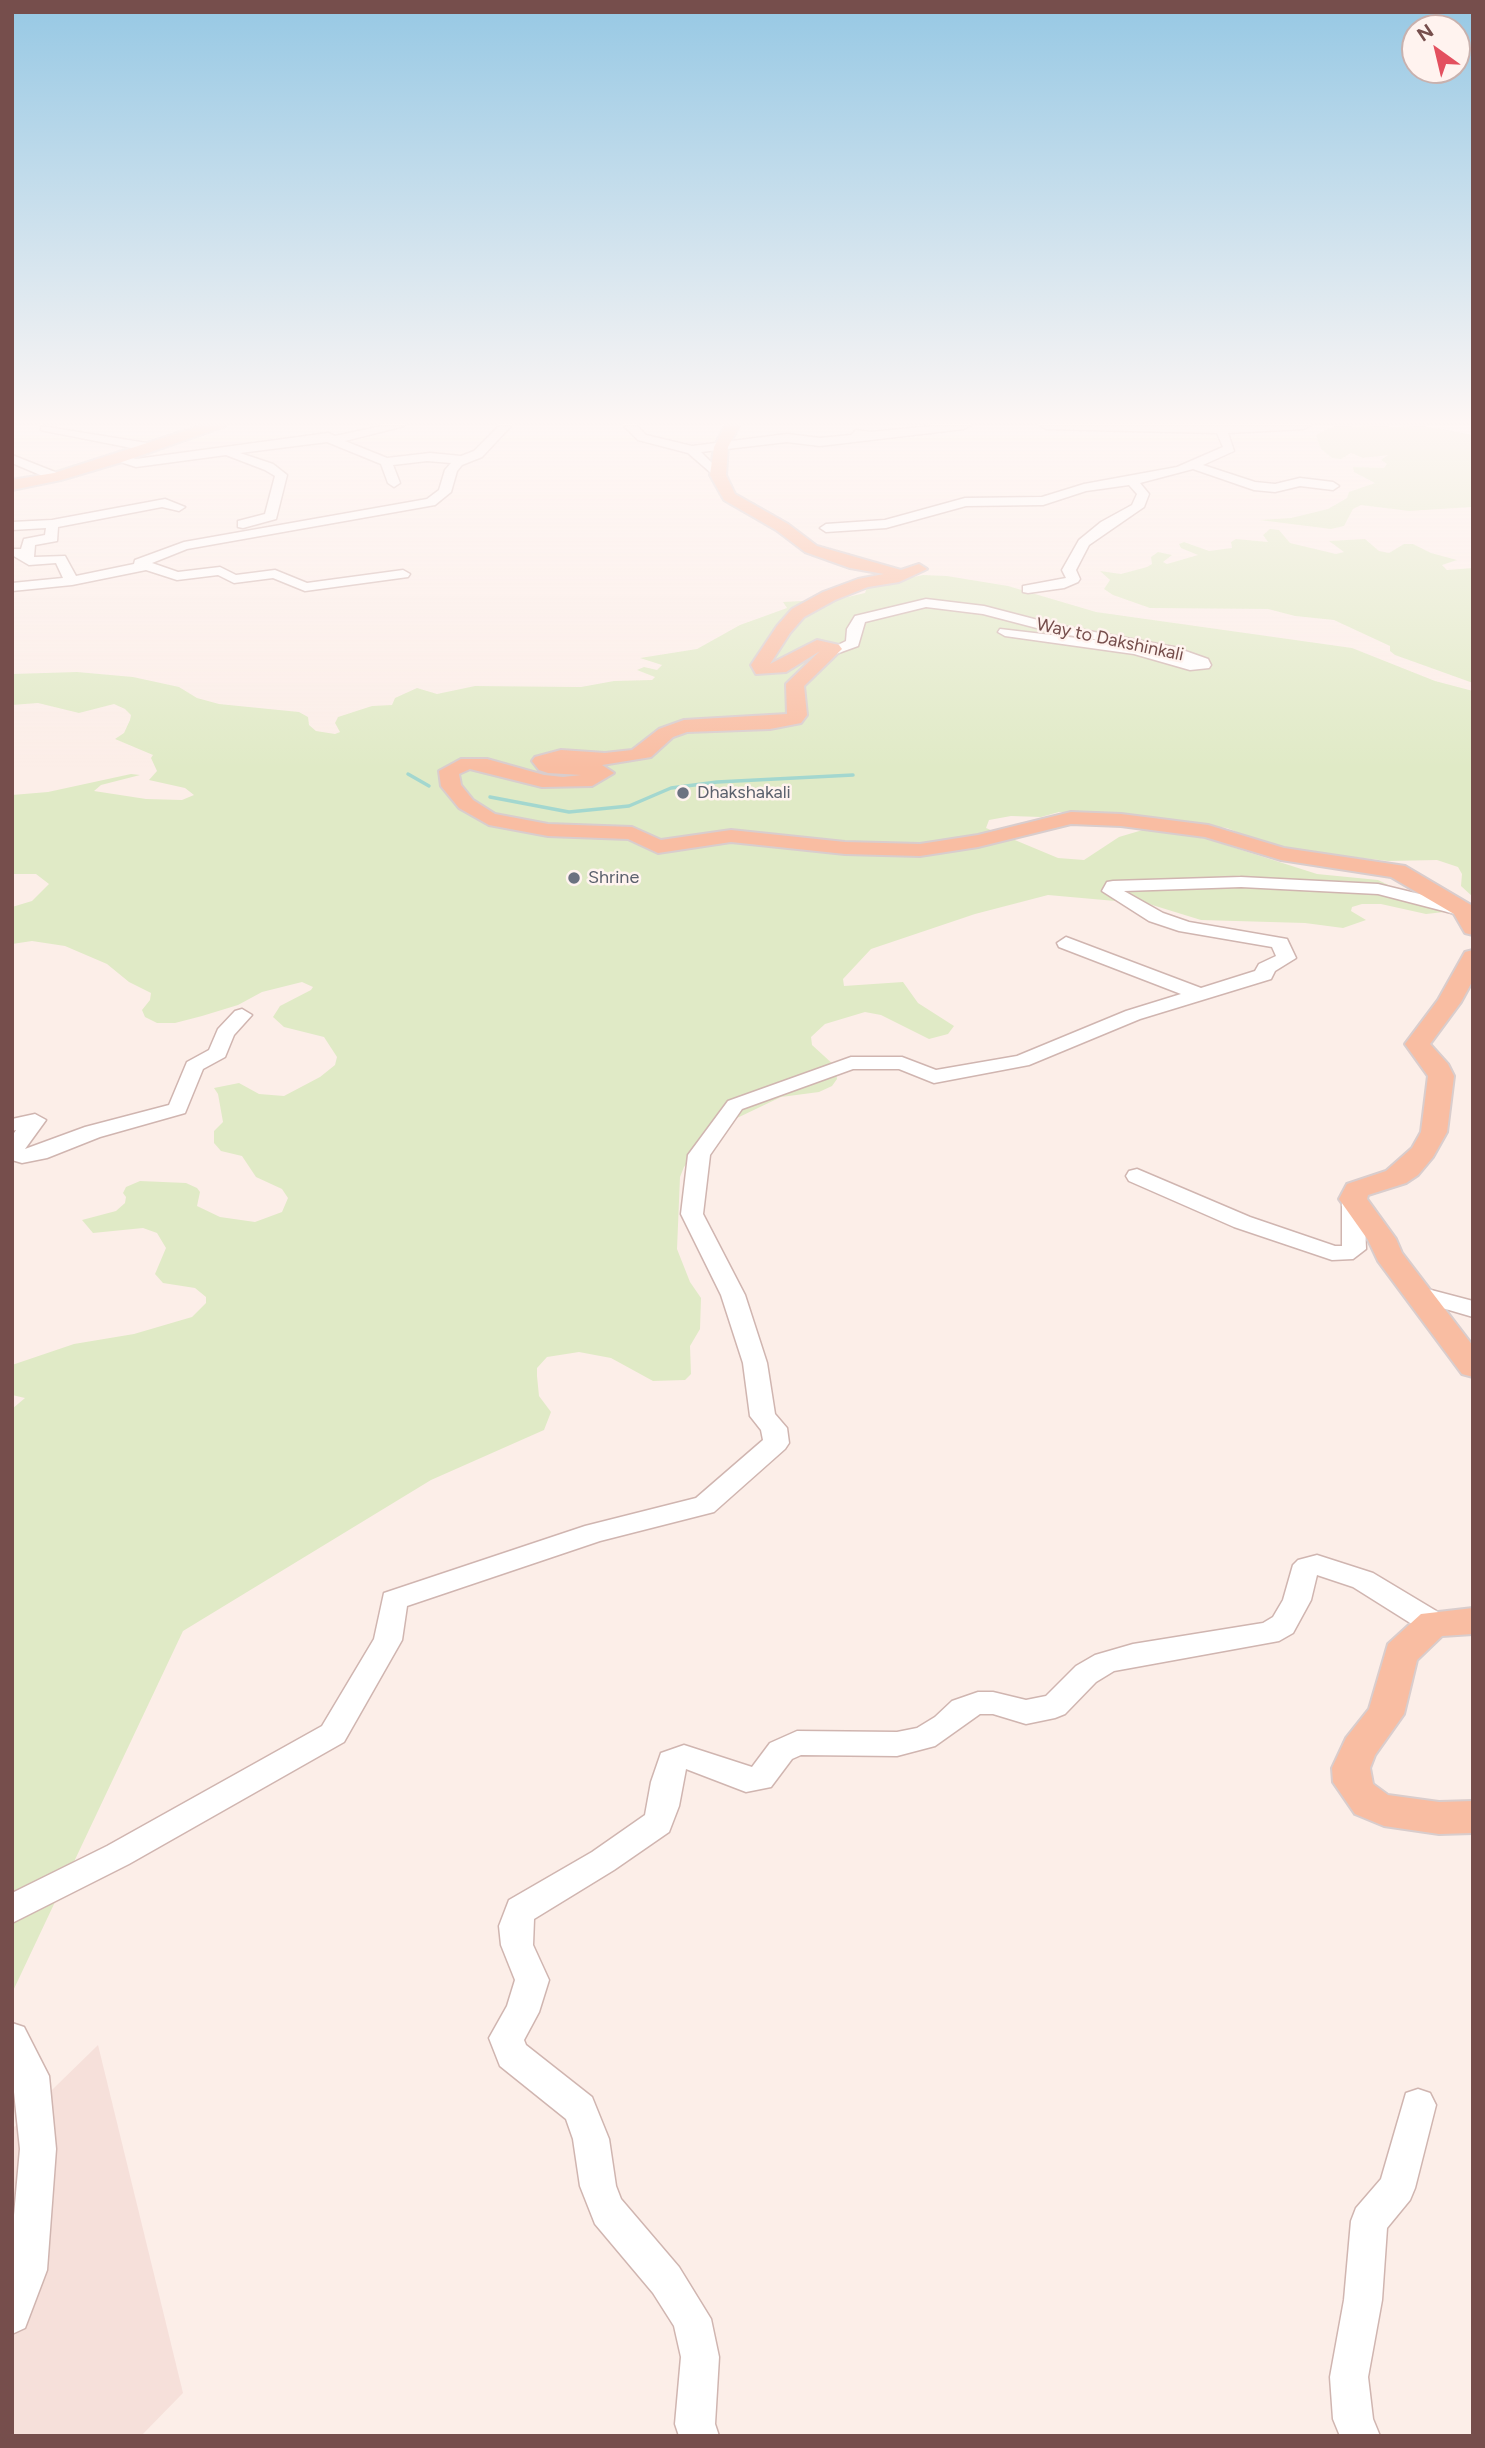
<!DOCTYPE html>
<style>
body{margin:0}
#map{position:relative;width:1485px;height:2448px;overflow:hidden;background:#fceee8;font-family:Figtree,sans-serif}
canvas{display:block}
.frame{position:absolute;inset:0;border:14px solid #764e4c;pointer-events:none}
.north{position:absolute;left:1401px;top:14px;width:70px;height:70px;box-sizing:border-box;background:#fff3ef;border:2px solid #c8b1ae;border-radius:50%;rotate:326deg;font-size:19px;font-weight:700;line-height:28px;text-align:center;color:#764e4c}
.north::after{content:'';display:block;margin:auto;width:24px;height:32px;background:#e3505f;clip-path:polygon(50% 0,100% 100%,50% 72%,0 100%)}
</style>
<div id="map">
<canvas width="1485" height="2448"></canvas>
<div class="frame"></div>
<div class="north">N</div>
</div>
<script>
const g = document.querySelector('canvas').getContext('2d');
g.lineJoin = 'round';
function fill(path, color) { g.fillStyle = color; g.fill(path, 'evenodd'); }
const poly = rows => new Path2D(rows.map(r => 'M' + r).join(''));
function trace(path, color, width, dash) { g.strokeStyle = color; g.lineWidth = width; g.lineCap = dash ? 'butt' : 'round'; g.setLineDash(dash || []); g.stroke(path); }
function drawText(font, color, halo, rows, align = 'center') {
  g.font = font + ' Figtree,sans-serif'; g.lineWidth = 5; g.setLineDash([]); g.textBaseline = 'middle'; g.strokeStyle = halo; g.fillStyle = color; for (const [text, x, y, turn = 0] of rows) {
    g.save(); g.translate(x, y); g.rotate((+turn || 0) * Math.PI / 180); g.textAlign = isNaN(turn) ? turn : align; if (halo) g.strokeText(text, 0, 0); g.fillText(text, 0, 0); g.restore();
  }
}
fill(poly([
 [98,2045,183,2393,141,2436,14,2436,12,2129]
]), '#f6e0da');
fill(poly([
 [1334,426,1430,427,1473,435,1473,507,1409,511,1361,505,1353,509,1344,526,1331,529,1259,520,1291,518,1328,509,1347,498,1349,492,1375,483,1354,472,1353,467,1384,468,1387,464,1381,460,1388,455,1363,458,1351,453,1341,459,1332,458,1321,449,1316,435],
 [1270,529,1279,530,1290,543,1336,554,1344,552,1329,541,1365,539,1379,551,1389,553,1404,544,1413,544,1431,553,1457,560,1442,565,1447,570,1473,568,1473,683,1395,655,1390,651,1390,646,1334,620,1295,616,1268,609,1150,608,1113,595,1104,589,1110,580,1100,571,1121,574,1147,567,1152,564,1151,557,1158,552,1172,555,1163,562,1167,564,1198,555,1181,548,1179,544,1184,542,1209,551,1232,548,1231,542,1236,539,1268,542,1263,535],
 [923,575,947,576,1008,586,1096,612,1352,648,1435,681,1473,691,1473,897,1461,886,1462,874,1458,867,1437,860,1388,861,1276,848,1227,828,1095,813,1059,812,1041,817,1011,816,989,820,986,828,1058,858,1084,860,1119,837,1146,829,1207,839,1317,874,1378,880,1444,912,1426,914,1381,904,1362,904,1352,907,1351,911,1366,920,1343,928,1305,923,1201,920,1149,904,1048,895,975,914,871,949,843,979,844,986,903,982,918,1003,954,1026,948,1034,929,1039,881,1015,865,1012,825,1024,811,1037,812,1045,835,1066,837,1079,832,1086,819,1092,781,1097,714,1129,684,1167,680,1177,677,1249,690,1282,701,1298,700,1329,690,1346,691,1374,685,1380,653,1381,611,1358,579,1352,547,1357,537,1368,537,1376,539,1396,551,1412,544,1430,431,1480,183,1631,12,1993,12,1409,25,1398,12,1395,12,1365,74,1344,134,1334,192,1317,206,1303,206,1297,195,1288,163,1283,155,1274,166,1248,157,1233,143,1228,93,1233,82,1220,116,1211,125,1203,126,1197,123,1193,126,1187,140,1181,186,1183,197,1188,200,1192,197,1206,220,1217,255,1222,282,1212,288,1198,282,1189,256,1177,242,1156,221,1151,214,1143,214,1131,223,1122,218,1094,214,1088,239,1083,259,1094,284,1096,320,1077,335,1065,337,1057,324,1037,284,1027,273,1017,280,1006,311,990,313,987,302,982,262,992,238,1005,202,1016,175,1023,157,1023,145,1017,142,1010,150,1000,151,993,129,982,107,964,65,946,32,941,12,944,12,907,32,901,49,884,36,874,12,874,12,795,48,792,131,774,140,775,101,785,94,791,146,799,182,800,194,795,185,788,149,780,157,771,151,758,153,755,115,739,124,733,130,720,131,715,125,709,114,704,79,713,38,703,12,705,12,674,77,672,133,677,179,687,197,698,219,704,299,712,308,717,309,725,316,731,335,734,340,732,335,723,338,717,372,706,392,705,395,698,417,688,437,694,475,686,581,687,614,681,652,680,655,677,637,670,644,667,657,670,662,665,640,658,697,649,740,625,787,608,783,602,839,599,865,593,867,587]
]), '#e0eac6');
trace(poly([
 [408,774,429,786],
 [490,797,569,812,629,806,671,788,717,782,853,775]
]), '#a3d7cf', 3.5);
const minor = poly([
 [41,426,147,443,153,447,147,451,45,431,41,430,41,426],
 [382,426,404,426,345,441,387,458,430,453,461,456,474,451,499,426,511,426,482,457,462,465,457,471,451,492,435,505,187,549,152,563,178,572,220,567,236,575,275,570,307,583,403,570,410,574,408,577,305,591,273,578,234,583,218,575,177,580,146,570,72,585,12,591,12,583,63,578,56,563,29,565,12,555,12,549,21,549,24,539,45,535,46,528,12,530,12,522,52,520,165,499,185,507,179,511,162,507,58,527,57,541,35,545,34,557,65,556,76,576,134,564,135,560,184,542,427,499,439,490,445,470,451,463,427,461,393,465,400,483,394,487,388,483,381,464,327,442,240,453,273,464,287,475,276,519,243,528,238,527,238,521,265,514,275,476,265,470,226,455,136,467,111,459,117,455,136,459,328,433,335,436,382,426],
 [624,426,637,426,646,435,692,446,787,434,820,438,851,435,856,430,871,432,932,426,970,426,964,429,820,446,787,442,701,452,724,475,718,479,688,453,638,440,624,426],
 [1040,426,1310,426,1304,429,1228,433,1234,451,1203,465,1255,482,1275,484,1300,478,1333,482,1339,486,1333,490,1300,486,1275,492,1254,490,1193,469,1140,483,1149,494,1144,507,1089,545,1076,570,1080,579,1078,582,1064,588,1028,593,1023,592,1023,586,1066,578,1062,570,1079,540,1101,522,1132,505,1137,494,1129,485,1086,491,1043,505,966,506,886,528,826,532,820,528,826,524,885,520,965,498,1042,497,1084,484,1177,467,1223,447,1217,433,1046,429,1040,426],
 [12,455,60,474,62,477,52,480,12,463,12,455],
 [926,599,984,606,1057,625,1174,647,1208,659,1211,665,1209,668,1190,670,1134,654,1005,636,998,632,1000,629,1111,642,1056,633,983,614,926,607,865,622,858,646,833,655,826,651,846,641,847,629,855,616,926,599],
 [1241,877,1378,884,1469,906,1472,910,1463,916,1378,894,1241,887,1124,891,1163,913,1189,922,1287,939,1296,958,1275,971,1271,979,1140,1019,1029,1065,934,1083,899,1069,853,1069,742,1109,710,1155,703,1214,745,1295,767,1363,775,1414,787,1428,789,1443,785,1449,714,1512,600,1541,407,1606,402,1640,344,1742,129,1864,12,1923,12,1893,107,1846,322,1726,374,1639,384,1593,585,1526,696,1498,763,1440,761,1430,750,1416,743,1363,721,1295,681,1214,688,1155,728,1101,851,1057,902,1057,936,1070,1017,1056,1126,1011,1181,994,1059,947,1057,943,1066,937,1201,988,1255,971,1259,964,1276,956,1272,947,1179,931,1149,921,1102,891,1107,882,1113,881,1241,877],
 [242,1009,252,1015,234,1035,225,1057,203,1069,185,1113,100,1137,47,1158,22,1163,12,1160,12,1136,16,1130,12,1131,12,1119,35,1114,46,1120,25,1149,85,1127,169,1105,187,1062,209,1050,218,1029,235,1011,242,1009],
 [1137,1169,1250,1217,1335,1246,1342,1246,1342,1199,1345,1194,1361,1194,1364,1199,1366,1249,1353,1259,1332,1260,1234,1227,1129,1181,1126,1176,1129,1171,1137,1169],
 [1416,1286,1473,1301,1473,1317,1408,1298,1404,1293,1408,1288,1416,1286],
 [1317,1555,1373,1573,1443,1615,1447,1623,1443,1631,1433,1634,1423,1631,1353,1587,1317,1575,1311,1600,1293,1633,1279,1641,1114,1671,1096,1682,1065,1714,1055,1718,1026,1724,993,1714,980,1714,935,1746,897,1756,801,1755,792,1759,771,1787,746,1792,686,1769,679,1806,669,1832,614,1870,534,1919,533,1945,549,1980,539,2012,524,2040,526,2045,592,2097,609,2139,616,2186,621,2199,679,2267,711,2319,719,2357,715,2424,719,2436,679,2436,675,2424,681,2357,674,2326,653,2293,595,2224,580,2186,573,2139,566,2119,500,2066,489,2038,507,2006,515,1980,501,1945,499,1926,509,1900,592,1852,645,1815,651,1782,661,1753,684,1745,752,1767,770,1743,797,1731,897,1732,917,1728,935,1717,952,1701,978,1692,993,1692,1026,1700,1046,1696,1076,1666,1095,1655,1133,1644,1263,1623,1273,1617,1283,1600,1293,1565,1298,1560,1317,1555],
 [12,2023,24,2027,49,2076,56,2149,47,2270,25,2328,12,2334,12,2237,20,2149,12,2073,12,2023],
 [1418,2089,1430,2093,1436,2105,1415,2188,1410,2200,1387,2228,1382,2300,1368,2377,1373,2419,1380,2436,1340,2436,1333,2419,1330,2377,1344,2300,1351,2221,1356,2208,1381,2179,1406,2093,1418,2089]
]);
const major = poly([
 [200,426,225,426,122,462,61,480,12,490,12,480,54,473,200,426],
 [725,426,739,426,728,447,726,475,735,494,788,524,817,546,901,570,919,564,927,569,899,582,868,587,835,600,804,617,790,633,770,664,817,640,839,645,842,649,804,686,807,715,801,723,770,729,687,732,673,737,651,757,602,765,614,773,592,786,542,787,470,769,459,774,461,785,473,800,495,814,548,824,632,827,661,840,731,830,845,842,920,844,978,835,1071,812,1121,814,1208,825,1284,848,1405,866,1471,905,1473,935,1465,933,1454,914,1391,877,1281,860,1205,837,1121,826,1071,824,978,847,920,856,845,854,731,842,658,853,628,839,548,836,489,825,459,808,441,786,439,771,461,759,487,759,544,775,563,777,581,775,548,773,539,770,532,761,535,757,561,750,605,753,632,750,659,729,684,720,787,714,786,684,820,651,786,672,756,674,751,665,777,626,792,609,823,592,858,579,884,574,850,568,805,552,776,530,724,500,710,475,714,447,725,426],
 [1473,950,1473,980,1461,1002,1430,1044,1448,1064,1454,1076,1447,1132,1433,1157,1418,1175,1406,1183,1368,1195,1367,1199,1396,1239,1402,1253,1473,1346,1473,1377,1462,1374,1378,1261,1368,1240,1339,1199,1347,1184,1386,1171,1412,1148,1421,1132,1428,1076,1405,1044,1438,1000,1465,952,1473,950],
 [1473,1608,1473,1634,1442,1636,1417,1660,1404,1714,1375,1755,1370,1768,1373,1784,1388,1795,1439,1802,1473,1801,1473,1833,1439,1834,1384,1826,1355,1814,1333,1782,1332,1768,1346,1738,1369,1709,1388,1644,1421,1614,1473,1608]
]);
trace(minor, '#d0b5b0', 3);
trace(major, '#d9cdcd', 4);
fill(minor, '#fff');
fill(major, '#f9bda2');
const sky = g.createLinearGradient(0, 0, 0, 769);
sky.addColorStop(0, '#96c8e4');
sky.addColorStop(0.55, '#fef7f5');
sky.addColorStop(1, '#fef7f500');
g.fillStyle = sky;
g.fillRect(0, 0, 1485, 769);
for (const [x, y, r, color] of [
 [683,793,7,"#6b7280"],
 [574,878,7,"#6b7280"]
]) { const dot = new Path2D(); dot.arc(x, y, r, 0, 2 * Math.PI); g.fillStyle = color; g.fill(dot); trace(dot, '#fff3ef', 2.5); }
drawText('18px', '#764e4c', '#fff3ef', [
 ["Way to Dakshinkali",1110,640,12]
]);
drawText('18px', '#5b616d', '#fff3ef', [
 ["Dhakshakali",697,793],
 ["Shrine",588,878]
], 'left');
</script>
